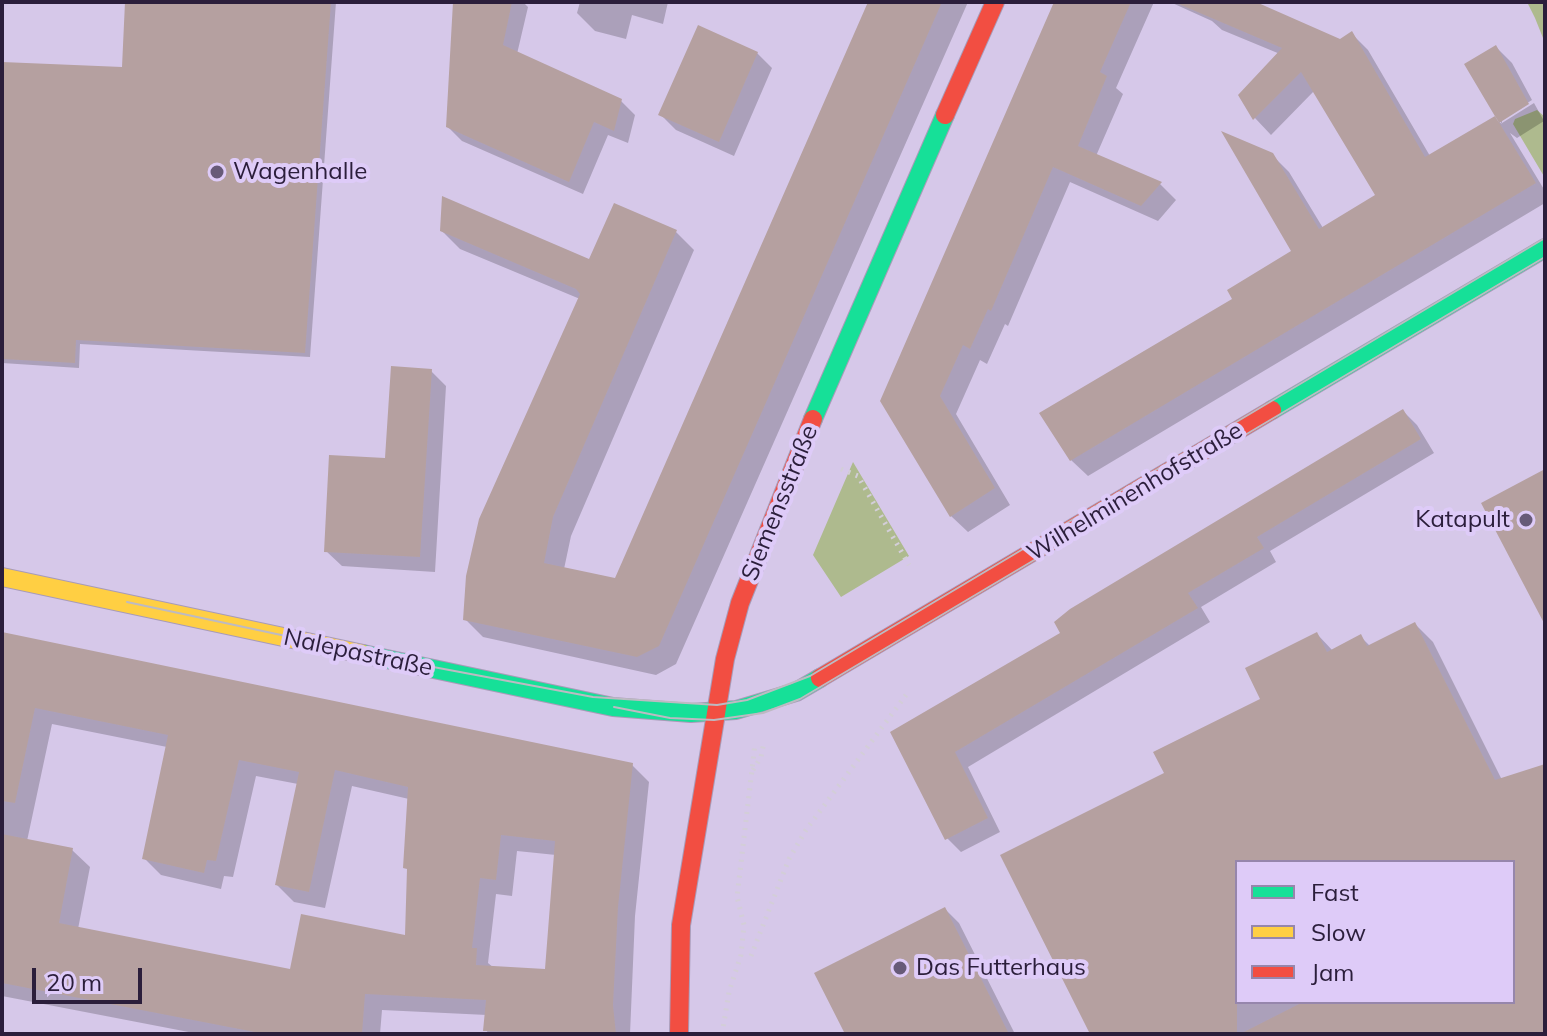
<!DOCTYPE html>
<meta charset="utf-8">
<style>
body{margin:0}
#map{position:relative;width:1547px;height:1036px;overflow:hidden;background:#d6c8e9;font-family:Mulish,sans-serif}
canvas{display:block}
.frame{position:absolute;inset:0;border:4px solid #2b1e3b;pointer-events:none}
.legend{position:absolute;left:1235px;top:860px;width:280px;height:144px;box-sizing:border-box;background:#decbf8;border:2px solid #9686ac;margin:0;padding:10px 14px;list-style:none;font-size:24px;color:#2b1e3b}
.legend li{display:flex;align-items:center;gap:16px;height:40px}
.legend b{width:40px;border:2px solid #9686ac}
.scale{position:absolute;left:32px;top:968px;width:110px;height:36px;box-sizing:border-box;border:4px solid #2b1e3b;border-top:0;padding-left:10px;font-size:24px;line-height:28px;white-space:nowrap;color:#2b1e3b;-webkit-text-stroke:6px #decbf8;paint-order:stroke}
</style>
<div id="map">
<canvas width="1547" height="1036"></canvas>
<div class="frame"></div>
<ul class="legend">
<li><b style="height:10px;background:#16e098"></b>Fast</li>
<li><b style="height:10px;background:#ffcf43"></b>Slow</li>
<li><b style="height:10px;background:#f24e42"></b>Jam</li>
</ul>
<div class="scale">20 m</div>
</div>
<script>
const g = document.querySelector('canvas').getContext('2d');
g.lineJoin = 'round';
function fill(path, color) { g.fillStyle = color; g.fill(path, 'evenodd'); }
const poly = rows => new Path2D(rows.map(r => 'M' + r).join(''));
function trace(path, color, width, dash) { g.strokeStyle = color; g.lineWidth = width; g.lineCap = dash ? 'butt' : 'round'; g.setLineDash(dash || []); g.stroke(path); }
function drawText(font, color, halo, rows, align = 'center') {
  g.font = font + ' Mulish,sans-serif'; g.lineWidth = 8; g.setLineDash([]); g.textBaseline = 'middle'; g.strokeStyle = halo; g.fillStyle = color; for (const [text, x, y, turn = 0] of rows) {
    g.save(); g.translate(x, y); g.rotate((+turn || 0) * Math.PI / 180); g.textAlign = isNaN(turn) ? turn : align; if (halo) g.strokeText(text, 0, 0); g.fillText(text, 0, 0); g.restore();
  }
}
fill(poly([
 [1527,2,1545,2,1545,43,1535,18],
 [1537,110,1545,117,1545,178,1513,124,1515,119],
 [853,462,909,556,841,597,813,555]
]), '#aeba8e');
fill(poly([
 [127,2,336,2,310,357,80,344,79,368,2,363,2,63,124,69],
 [455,2,523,2,528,7,517,54,621,101,635,115,628,143,608,135,583,194,462,141,448,127],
 [580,2,668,2,663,24,632,15,626,39,595,31,577,13],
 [871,2,968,2,676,664,656,675,483,637,465,619,580,299,460,249,442,231,590,261,676,232,694,250,571,536,564,569,616,580],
 [1058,2,1154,2,1116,88,1123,94,1096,156,1160,184,1176,200,1158,221,1070,182,1008,326,1005,324,987,364,980,360,956,414,1010,505,968,532,951,516,882,400],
 [1170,2,1253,2,1341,41,1352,34,1368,50,1430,156,1494,118,1502,124,1466,65,1496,47,1512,63,1532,100,1502,119,1502,123,1534,103,1544,121,1517,138,1510,133,1545,191,1545,203,1088,476,1071,460,1234,299,1294,252,1272,155,1289,172,1323,228,1377,196,1314,91,1271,135,1255,118,1241,95,1280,54,1222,30,1212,21],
 [757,53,772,68,734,156,676,130,661,115],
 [431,371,446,386,435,572,342,566,326,551,387,460],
 [1403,411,1417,425,1434,453,1270,551,1276,562,1201,607,1210,622,968,767,1000,832,961,852,947,838,893,733,1063,634],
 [1415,624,1433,642,1502,780,1545,766,1545,1034,1092,1034,1166,773,1263,700,1317,634,1333,651,1361,637,1371,647],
 [1237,862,1513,862,1513,1002,1237,1002],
 [2,633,632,765,649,782,635,916,630,1034,489,1034,486,1030,487,1015,382,1010,380,1034,199,1034,2,996],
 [52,724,167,747,144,858,161,875,221,889,224,876,233,877,256,776,298,784,277,885,294,902,325,908,352,786,409,799,407,937,291,971,78,929,90,867,72,850,27,841],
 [517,851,556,855,547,971,494,968,488,963,496,894,512,896],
 [945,909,959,923,1015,1034,847,1034]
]), '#0003');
fill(poly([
 [125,2,331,2,305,353,76,340,75,363,2,359,2,62,122,67],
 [453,2,512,2,503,45,622,99,614,131,594,122,569,182,446,127],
 [868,2,942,2,659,646,637,657,463,620,466,576,479,519,580,294,576,289,440,231,442,196,589,259,614,203,677,230,553,517,544,563,615,578],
 [1054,2,1131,2,1100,72,1107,76,1078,146,1162,182,1141,206,1053,167,991,311,988,309,970,349,963,345,940,396,995,488,950,517,880,401],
 [1174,2,1256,2,1340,39,1352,31,1425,157,1495,116,1536,183,1070,461,1039,413,1232,299,1227,290,1291,251,1221,131,1273,153,1319,229,1375,195,1301,72,1253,120,1238,95,1282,48],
 [698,25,758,52,719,142,658,115],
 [1496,45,1529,104,1499,123,1464,64],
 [391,366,432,369,420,557,324,552,329,455,385,458],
 [1403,409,1421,439,1257,537,1264,548,1188,593,1198,608,955,752,988,818,945,840,890,732,1060,633,1054,622,1070,609],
 [1545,469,1545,625,1481,503],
 [1415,622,1495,780,1545,764,1545,1034,1240,1034,1303,1002,1513,1002,1513,862,1237,862,1237,1034,1090,1034,1000,855,1164,773,1153,752,1260,699,1245,668,1317,632,1327,652,1361,634,1367,646],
 [2,632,633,763,618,907,613,1005,616,1034,483,1031,486,1000,365,994,362,1034,265,1034,2,983,2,834,73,848,59,923,290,969,301,914,405,935,407,869,403,868,408,787,335,770,309,892,275,885,299,772,239,760,216,861,207,860,204,873,142,859,168,735,35,708,15,803,2,801],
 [501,835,555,841,545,969,476,965,477,948,472,948,480,878,496,880],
 [945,907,1009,1034,845,1034,814,973]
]), '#b5a0a0');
const fast = poly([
 [1272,410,1545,248],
 [813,419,945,115],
 [363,654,613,707,691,713,736,710,796,692,820,678]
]);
const slow = poly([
 [2,577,363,654]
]);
const jam = poly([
 [945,115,995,2],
 [820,678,1272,410],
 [679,1034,681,925,725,659,740,603,813,419]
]);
trace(fast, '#a89bb8', 20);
trace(slow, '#a89bb8', 20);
trace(jam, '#a89bb8', 20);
trace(poly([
 [841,469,858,476,909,565],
 [753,770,761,757,764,742],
 [751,956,789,859,806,830,906,695],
 [722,1034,729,992,741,955,744,925,737,897,755,744]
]), '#d3ced8', 5, [2, 6]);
trace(fast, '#16e098', 18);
trace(slow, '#ffcf43', 18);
trace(jam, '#f24e42', 18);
trace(poly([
 [127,602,412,663,593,697,717,705,747,700,810,676,1545,238],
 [614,707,670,718,714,720,763,713,800,699,1545,257]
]), '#bdbac2', 2);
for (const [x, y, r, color] of [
 [217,172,8,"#675a78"],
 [1526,520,8,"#675a78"],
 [900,968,8,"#675a78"]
]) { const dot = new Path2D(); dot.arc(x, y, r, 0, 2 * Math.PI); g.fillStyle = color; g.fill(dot); trace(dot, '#decbf8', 3); }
drawText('24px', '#2b1e3b', '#decbf8', [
 ["Wagenhalle",233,172],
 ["Katapult",1510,520,"right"],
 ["Das Futterhaus",916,968]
], 'left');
drawText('24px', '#2b1e3b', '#decbf8', [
 ["Wilhelminenhofstraße",1135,492,-31],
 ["Siemensstraße",780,503,-68],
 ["Nalepastraße",358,653,12]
]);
</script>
